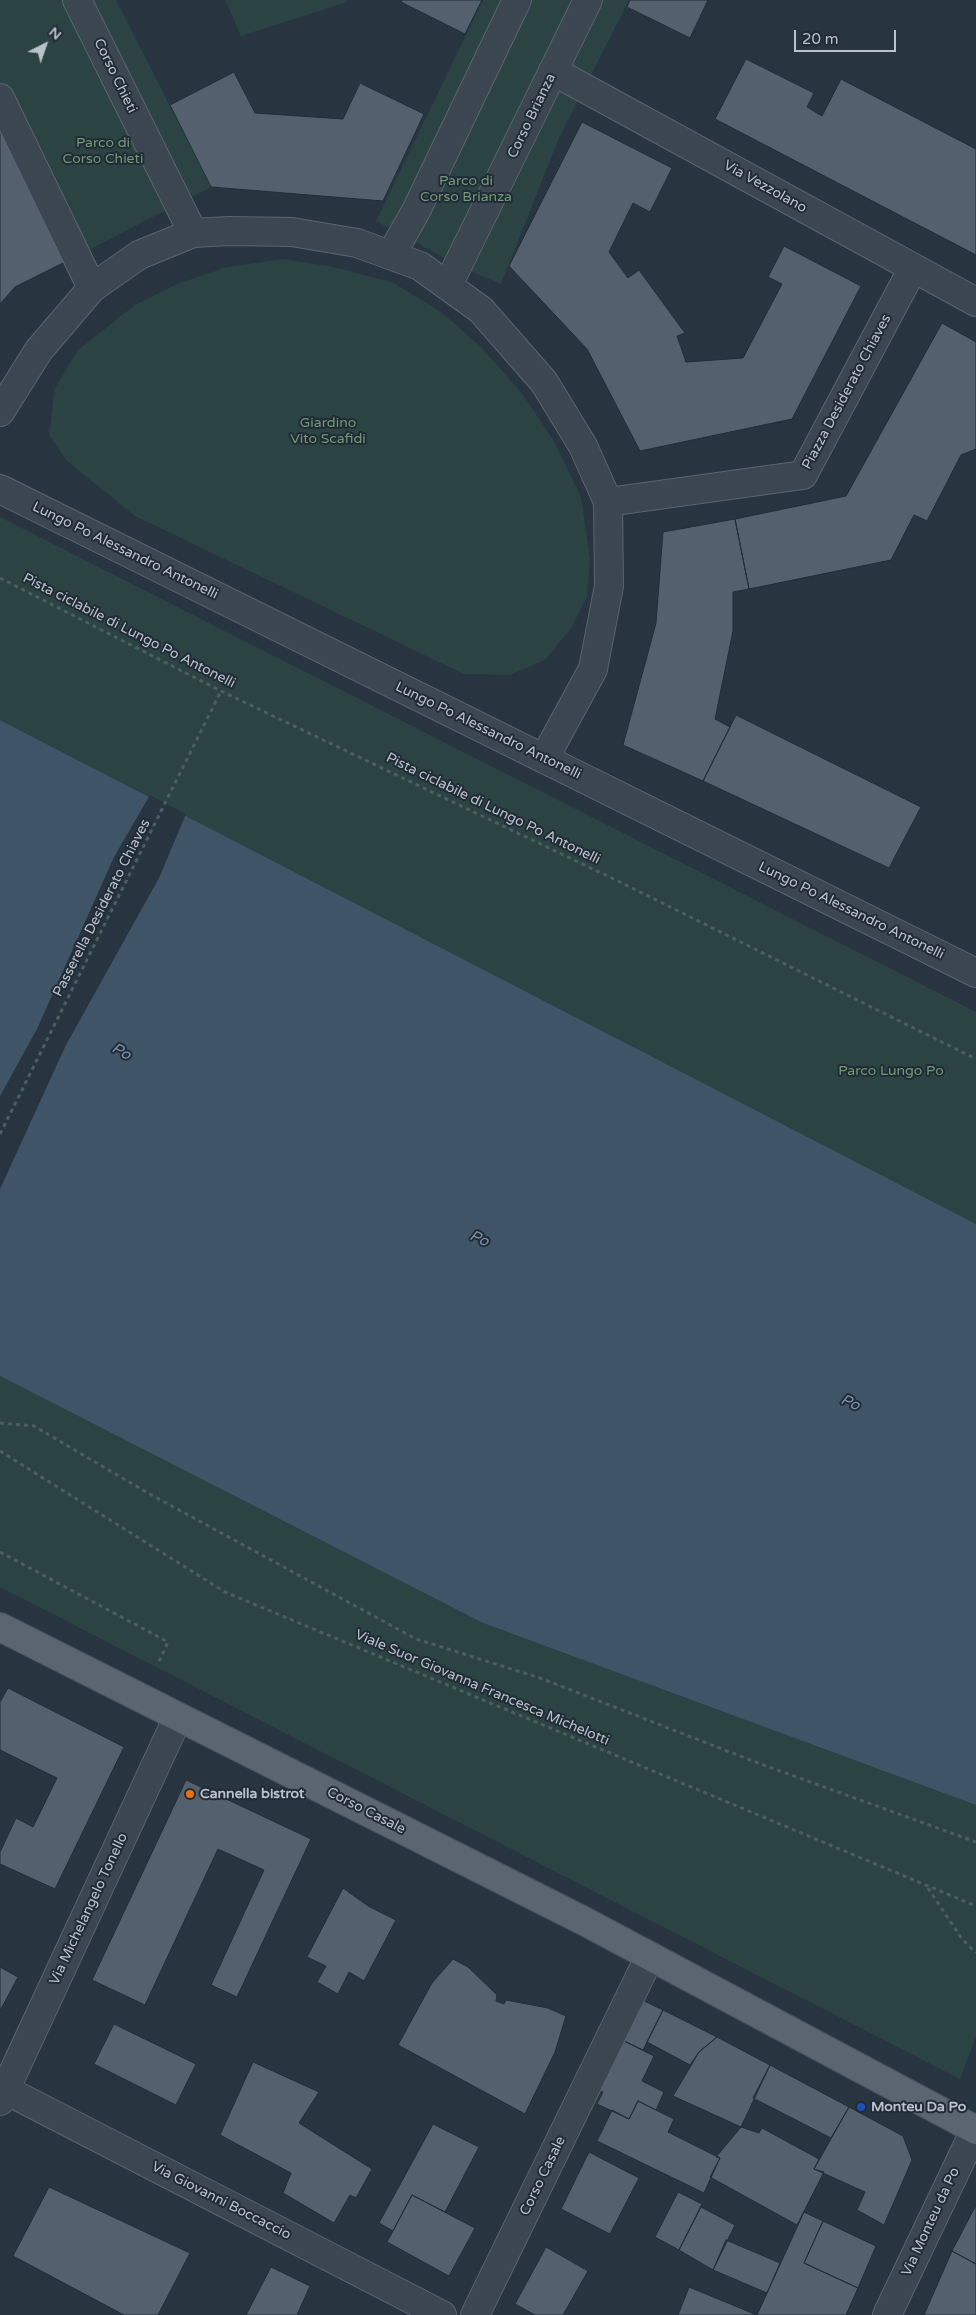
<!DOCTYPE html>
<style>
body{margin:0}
#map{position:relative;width:976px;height:2315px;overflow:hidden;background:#283540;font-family:"Varela Round",sans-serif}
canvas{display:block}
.north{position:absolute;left:20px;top:20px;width:50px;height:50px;-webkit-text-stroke:4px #212b36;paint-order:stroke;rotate:41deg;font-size:14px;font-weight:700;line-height:20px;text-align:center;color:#b9c1cb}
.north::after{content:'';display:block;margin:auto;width:18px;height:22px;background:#b9c1cb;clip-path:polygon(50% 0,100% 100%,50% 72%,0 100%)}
.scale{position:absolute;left:794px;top:30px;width:102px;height:22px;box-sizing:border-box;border:2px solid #b9c1cb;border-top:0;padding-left:6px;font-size:15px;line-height:18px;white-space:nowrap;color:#b9c1cb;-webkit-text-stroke:4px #212b36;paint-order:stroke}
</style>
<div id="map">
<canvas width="976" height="2315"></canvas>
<div class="north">N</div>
<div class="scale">20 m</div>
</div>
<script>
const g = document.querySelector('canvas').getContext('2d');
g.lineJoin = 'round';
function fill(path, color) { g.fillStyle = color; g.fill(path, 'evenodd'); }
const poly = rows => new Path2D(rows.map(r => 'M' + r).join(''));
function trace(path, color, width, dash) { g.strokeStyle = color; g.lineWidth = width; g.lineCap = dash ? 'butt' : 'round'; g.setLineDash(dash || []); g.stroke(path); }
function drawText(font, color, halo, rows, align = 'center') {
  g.font = font + ' "Varela Round",sans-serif'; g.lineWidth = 4; g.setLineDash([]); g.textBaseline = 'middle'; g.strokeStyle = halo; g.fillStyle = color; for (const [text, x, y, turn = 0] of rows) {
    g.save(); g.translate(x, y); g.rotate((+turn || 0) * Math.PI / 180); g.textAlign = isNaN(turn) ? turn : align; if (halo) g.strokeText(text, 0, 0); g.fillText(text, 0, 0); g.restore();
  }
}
fill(poly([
 [0,0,116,0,211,187,67,261,0,119],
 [225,0,347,0,344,3,241,36],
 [483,0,629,0,559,138,501,284,459,266,376,221],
 [284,259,334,267,394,283,441,312,480,346,521,392,554,441,581,497,590,560,587,597,571,628,545,660,509,675,464,674,135,516,66,460,49,435,55,388,78,350,135,305,177,284,227,267],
 [0,517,976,1012,976,1224,0,720],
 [0,1376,483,1623,976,1805,976,2037,960,2079,0,1587]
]), '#2b4342');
fill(poly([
 [0,720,976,1224,976,1805,483,1623,0,1376]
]), '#405468');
fill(poly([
 [150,795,186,814,159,878,66,1045,0,1189,0,1096,37,1029,114,857]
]), '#283540');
const building = poly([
 [402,0,482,0,465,34,401,2,402,0],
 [630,0,708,0,690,38,627,7,630,0],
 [746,59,814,93,807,107,822,116,841,79,976,149,976,255,715,119,746,59],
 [234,72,255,113,343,119,360,83,424,114,383,201,211,187,170,105,234,72],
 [582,122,672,168,650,212,633,203,609,252,628,278,639,270,685,333,677,336,686,362,743,358,782,284,768,277,784,246,861,286,792,419,640,451,587,349,509,266,582,122],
 [0,129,67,261,15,287,0,304,0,129],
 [942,323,976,342,976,449,961,455,927,521,914,515,891,560,749,589,735,519,846,496,942,323],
 [735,519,749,589,733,592,733,631,715,719,730,727,703,781,623,745,656,623,663,532,735,519],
 [736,715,921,807,889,868,703,781,736,715],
 [8,1688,124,1747,55,1889,0,1864,0,1852,16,1818,33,1827,57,1778,0,1750,0,1702,8,1688],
 [186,1780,311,1839,237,1997,211,1985,264,1870,218,1849,145,2005,92,1980,186,1780],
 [343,1888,368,1906,396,1920,364,1981,349,1972,338,1994,317,1982,326,1966,307,1957,343,1888],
 [453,1959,468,1967,497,1995,496,2001,504,2004,506,2000,548,2008,566,2016,555,2052,525,2114,398,2045,432,1983,453,1959],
 [0,1967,18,1977,0,2011,0,1967],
 [640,1999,663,2010,643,2050,620,2039,640,1999],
 [663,2010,717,2037,699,2052,690,2065,647,2042,663,2010],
 [114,2024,196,2064,176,2105,94,2064,114,2024],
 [717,2037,770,2065,741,2127,673,2096,699,2052,717,2037],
 [620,2039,654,2056,642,2081,664,2092,656,2110,638,2101,629,2119,597,2104,603,2092,597,2089,620,2039],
 [253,2062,319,2092,299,2123,372,2169,356,2198,350,2195,334,2223,283,2193,291,2173,220,2135,253,2062],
 [770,2065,849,2107,831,2138,753,2098,770,2065],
 [638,2101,674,2119,668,2132,720,2158,704,2193,597,2141,612,2110,629,2119,638,2101],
 [849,2107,903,2136,912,2160,884,2225,857,2210,865,2192,814,2169,849,2107],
 [433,2124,479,2147,445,2212,412,2195,393,2231,379,2223,433,2124],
 [741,2127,759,2133,762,2128,819,2159,814,2169,824,2172,797,2225,710,2177,720,2158,716,2157,741,2127],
 [589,2152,639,2178,610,2234,561,2209,589,2152],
 [49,2187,190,2253,158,2315,124,2315,13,2256,49,2187],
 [678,2192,702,2204,679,2250,655,2237,678,2192],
 [412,2195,475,2228,449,2276,387,2242,412,2195],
 [976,2205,976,2264,952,2251,976,2205],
 [701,2207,735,2225,713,2270,679,2250,701,2207],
 [804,2212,823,2221,804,2263,858,2288,846,2315,757,2315,804,2212],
 [823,2221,876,2246,858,2288,804,2263,823,2221],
 [726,2240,780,2263,767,2293,713,2270,726,2240],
 [546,2247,588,2271,563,2315,535,2315,515,2304,546,2247],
 [952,2251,976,2264,976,2315,924,2315,952,2251],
 [271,2267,310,2286,297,2315,246,2315,271,2267],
 [689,2287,757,2315,678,2315,689,2287]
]);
fill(building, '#54606e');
trace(building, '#232d38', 1);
const minor = poly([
 [77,0,193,233],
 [553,71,976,302],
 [0,98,92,288],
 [0,412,39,350,92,288,139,255,193,233,229,231,292,232,357,243,420,266,481,310,544,382,583,446,608,502,609,586,593,669,544,759],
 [0,489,976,973],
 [608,502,803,475,913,268],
 [0,2087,442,2315],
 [0,2101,178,1717],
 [475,2315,650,1956],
 [887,2315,975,2130]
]);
const tertiary = poly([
 [391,255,416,211,517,0],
 [448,285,588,0]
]);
const primary = poly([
 [0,1627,584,1921,976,2130]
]);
trace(minor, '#5a646e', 30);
trace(tertiary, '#5a646e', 30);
trace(primary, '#49525d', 30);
trace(poly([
 [0,578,221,691,620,882,976,1059],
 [0,1134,221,691],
 [0,1423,34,1426,146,1492,416,1639,540,1678,758,1763,976,1842],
 [0,1451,225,1592,976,1906],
 [0,1552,168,1642,158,1664],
 [928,1888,962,1939,976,1953]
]), '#4b5f60', 3, [4, 4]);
trace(minor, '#3c4650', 28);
trace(tertiary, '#3c4650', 28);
trace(primary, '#5b6570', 28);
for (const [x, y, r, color] of [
 [190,1794,5,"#e8710a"],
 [861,2107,5,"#1a4fb4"]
]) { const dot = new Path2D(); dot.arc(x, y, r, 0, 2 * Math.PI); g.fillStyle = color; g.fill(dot); trace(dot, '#212b36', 2); }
drawText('14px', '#b9c1cb', '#212b36', [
 ["Corso Chieti",115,76,64],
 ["Corso Brianza",532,116,-64],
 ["Via Vezzolano",765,187,29],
 ["Piazza Desiderato Chiaves",847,392,-62],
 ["Lungo Po Alessandro Antonelli",125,551,26],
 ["Pista ciclabile di Lungo Po Antonelli",129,631,27],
 ["Lungo Po Alessandro Antonelli",488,731,26],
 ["Pista ciclabile di Lungo Po Antonelli",493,809,26],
 ["Passerella Desiderato Chiaves",102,908,-63],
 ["Lungo Po Alessandro Antonelli",851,911,26],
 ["Viale Suor Giovanna Francesca Michelotti",482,1688,23],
 ["Corso Casale",366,1811,27],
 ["Via Michelangelo Tonello",89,1909,-65],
 ["Corso Casale",543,2176,-64],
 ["Via Giovanni Boccaccio",221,2201,27],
 ["Via Monteu da Po",931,2222,-65]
]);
drawText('14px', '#729a78', '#212b36', [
 ["Parco di",103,143],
 ["Corso Chieti",103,159],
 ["Parco di",466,181],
 ["Corso Brianza",466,197],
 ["Giardino",328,423],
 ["Vito Scafidi",328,439],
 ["Parco Lungo Po",891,1071]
]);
drawText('bold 14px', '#b9c1cb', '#212b36', [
 ["Cannella bistrot",200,1794],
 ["Monteu Da Po",871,2107]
], 'left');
drawText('italic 15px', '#7c94ab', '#212b36', [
 ["Po",121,1052,29],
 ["Po",479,1239,24],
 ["Po",850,1403,24]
]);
</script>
